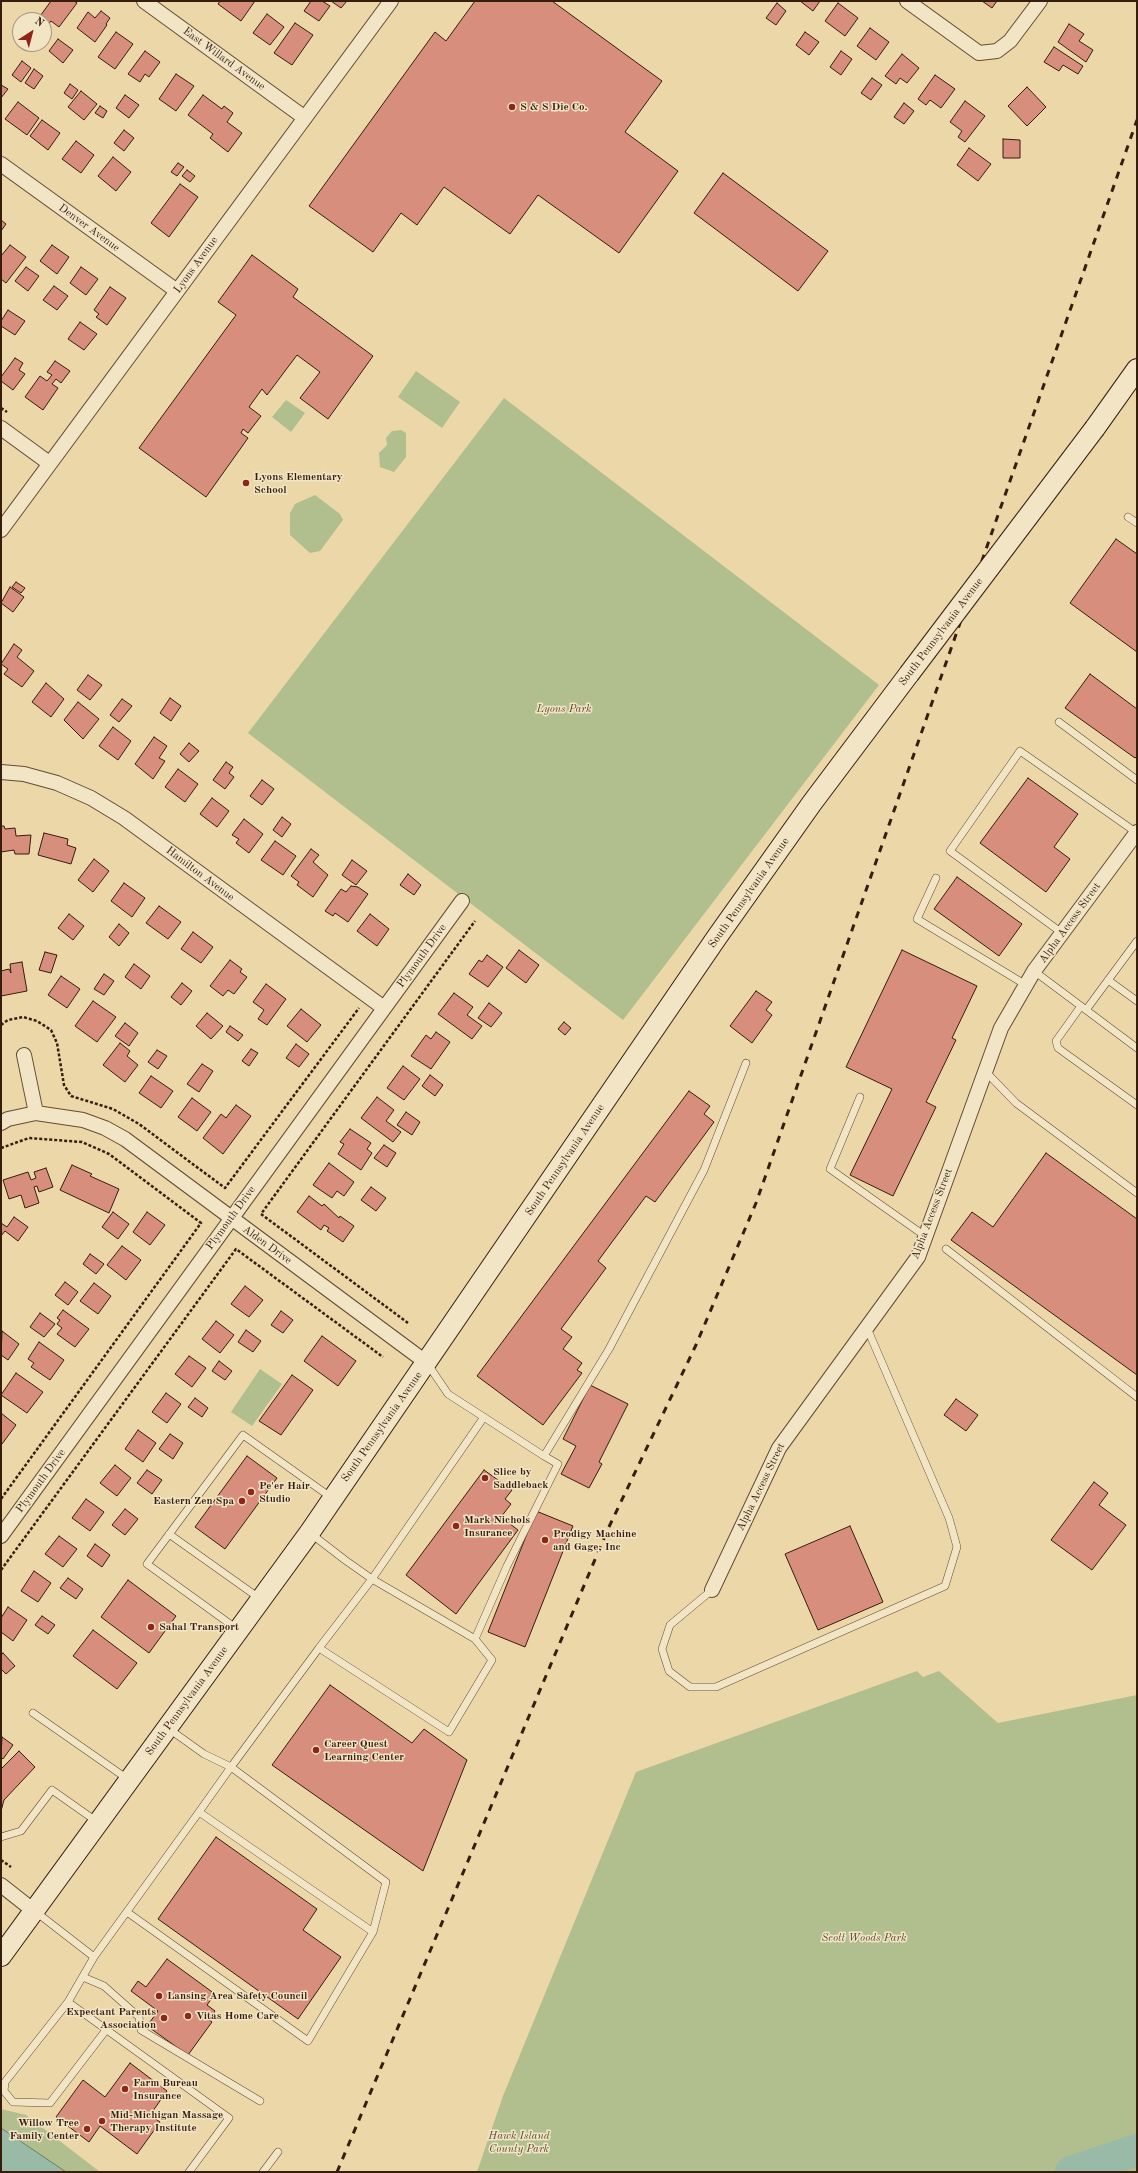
<!DOCTYPE html>
<style>
body{margin:0}
#map{position:relative;width:1138px;height:2173px;overflow:hidden;background:#ebd7a8;font-family:"Old Standard TT",serif}
canvas{display:block}
.frame{position:absolute;inset:0;border:2px solid #361d0e;pointer-events:none}
.north{position:absolute;left:12px;top:12px;width:40px;height:40px;box-sizing:border-box;background:#f2e5c6;border:1px solid #a7957c;border-radius:50%;rotate:36deg;font-size:11px;font-weight:700;line-height:16px;text-align:center;color:#361d0e}
.north::after{content:'';display:block;margin:auto;width:14px;height:18px;background:#8f2418;clip-path:polygon(50% 0,100% 100%,50% 72%,0 100%)}
</style>
<div id="map">
<canvas width="1138" height="2173"></canvas>
<div class="frame"></div>
<div class="north">N</div>
</div>
<script>
const g = document.querySelector('canvas').getContext('2d');
g.lineJoin = 'round';
function fill(path, color) { g.fillStyle = color; g.fill(path, 'evenodd'); }
const poly = rows => new Path2D(rows.map(r => 'M' + r).join(''));
function trace(path, color, width, dash) { g.strokeStyle = color; g.lineWidth = width; g.lineCap = dash ? 'butt' : 'round'; g.setLineDash(dash || []); g.stroke(path); }
function drawText(font, color, halo, rows, align = 'center') {
  g.font = font + ' "Old Standard TT",serif'; g.lineWidth = 3; g.setLineDash([]); g.textBaseline = 'middle'; g.strokeStyle = halo; g.fillStyle = color; for (const [text, x, y, turn = 0] of rows) {
    g.save(); g.translate(x, y); g.rotate((+turn || 0) * Math.PI / 180); g.textAlign = isNaN(turn) ? turn : align; if (halo) g.strokeText(text, 0, 0); g.fillText(text, 0, 0); g.restore();
  }
}
fill(poly([
 [416,371,460,402,442,428,398,397],
 [504,398,879,685,623,1020,248,733],
 [286,400,305,413,291,432,272,417],
 [401,430,406,433,406,457,394,472,380,467,379,453,387,445,386,438,392,431],
 [315,495,340,514,343,520,320,551,310,553,290,535,290,513,295,504],
 [260,1369,282,1384,252,1426,231,1412],
 [917,1671,923,1677,939,1671,998,1723,1137,1695,1137,2172,477,2172,503,2096,636,1772],
 [1,2109,26,2115,100,2172,1,2172]
]), '#b0bf8d');
const water = poly([
 [1,2128,66,2172,1,2172,1,2128]
]);
fill(water, '#98baa7');
trace(water, '#717b6a', 1);
trace(poly([
 [1071,2172,1137,2150]
]), '#98baa7', 32);
const building = poly([
 [51,1,74,1,77,3,59,27,51,21,47,26,44,24,44,20,38,19,51,1],
 [220,1,255,1,241,21,218,4,220,1],
 [311,1,322,1,330,6,319,21,304,11,311,1],
 [331,1,347,1,341,8,331,1],
 [475,1,552,1,662,81,625,132,678,171,619,253,538,195,510,234,444,187,417,225,401,213,373,252,309,206,435,32,446,41,475,1],
 [800,1,820,1,813,11,800,1],
 [982,1,997,1,992,8,982,1],
 [777,3,786,11,776,25,766,18,777,3],
 [838,3,858,18,845,36,825,21,838,3],
 [101,11,110,18,106,24,107,25,95,42,77,28,88,12,95,18,101,11],
 [267,14,284,27,270,45,253,33,267,14],
 [295,23,313,35,292,65,274,53,295,23],
 [1069,24,1084,34,1079,41,1093,50,1086,62,1058,42,1069,24],
 [870,28,889,42,876,60,857,46,870,28],
 [116,32,133,44,115,69,98,57,116,32],
 [805,32,819,42,809,55,796,45,805,32],
 [58,39,73,50,63,63,49,51,58,39],
 [1054,47,1083,66,1078,74,1063,65,1059,71,1044,62,1054,47],
 [145,51,160,62,149,77,145,74,140,82,128,74,145,51],
 [841,51,852,59,841,75,830,67,841,51],
 [902,54,919,68,907,83,900,78,896,84,885,76,902,54],
 [22,61,31,68,21,82,12,75,22,61],
 [34,69,43,76,34,89,25,83,34,69],
 [176,74,194,86,176,111,159,99,176,74],
 [935,75,955,89,941,108,930,100,926,105,918,99,935,75],
 [872,78,882,85,871,100,861,93,872,78],
 [70,84,78,90,72,99,64,93,70,84],
 [1,85,8,89,1,98,1,85],
 [1027,87,1046,107,1027,126,1008,106,1027,87],
 [81,91,97,104,84,120,68,107,81,91],
 [125,95,139,105,129,118,116,108,125,95],
 [203,95,222,109,224,106,233,113,227,122,242,133,228,152,210,138,213,134,188,115,203,95],
 [965,101,985,116,965,142,958,137,962,131,950,122,965,101],
 [18,102,39,118,27,135,5,119,18,102],
 [904,103,914,111,904,124,894,117,904,103],
 [100,106,107,111,103,118,95,113,100,106],
 [42,120,60,133,48,150,30,136,42,120],
 [124,130,134,138,124,151,114,143,124,130],
 [1003,139,1020,140,1020,158,1003,158,1003,139],
 [76,141,94,155,81,173,62,159,76,141],
 [969,148,991,164,978,181,957,165,969,148],
 [113,157,131,172,116,191,98,176,113,157],
 [178,163,184,167,177,176,171,172,178,163],
 [187,170,195,176,190,182,182,176,187,170],
 [723,173,828,251,798,291,694,213,723,173],
 [180,184,198,197,169,237,151,223,180,184],
 [1,220,6,224,1,231,1,220],
 [10,245,26,257,6,283,1,279,1,256,10,245],
 [52,245,69,257,57,274,40,261,52,245],
 [252,255,298,289,293,297,373,356,328,419,300,398,320,372,297,355,267,395,262,389,249,407,261,416,248,433,243,429,241,433,248,438,206,497,139,448,236,315,218,302,252,255],
 [26,267,39,276,28,291,15,281,26,267],
 [81,267,98,279,86,295,70,283,81,267],
 [54,286,68,296,57,310,43,300,54,286],
 [110,287,126,298,107,325,96,317,99,314,94,310,110,287],
 [8,310,25,321,15,335,1,326,1,321,8,310],
 [80,322,97,334,84,350,68,339,80,322],
 [15,358,23,363,19,370,25,374,13,390,1,381,1,377,15,358],
 [55,361,70,371,61,383,56,379,52,384,58,388,43,410,25,397,40,376,47,381,52,375,47,372,55,361],
 [1116,539,1137,554,1137,652,1070,603,1116,539],
 [16,582,25,588,21,593,12,587,16,582],
 [10,587,24,597,13,612,1,603,10,587],
 [14,644,22,650,17,657,34,671,22,687,4,674,8,669,1,664,14,644],
 [1090,674,1137,709,1137,756,1135,758,1065,708,1090,674],
 [88,675,102,685,90,700,77,690,88,675],
 [46,683,64,699,51,717,32,702,46,683],
 [170,698,181,706,171,721,160,713,170,698],
 [122,699,132,706,119,722,110,715,122,699],
 [78,702,99,719,83,739,64,720,78,702],
 [113,727,131,741,118,760,99,746,113,727],
 [154,737,167,746,159,758,165,761,153,779,135,764,154,737],
 [189,743,199,751,189,762,180,754,189,743],
 [226,762,233,767,229,773,234,777,225,789,213,780,226,762],
 [178,769,198,784,185,802,165,787,178,769],
 [1028,778,1078,814,1054,847,1070,859,1046,892,980,843,1028,778],
 [262,780,274,789,262,805,250,796,262,780],
 [212,798,229,811,217,827,200,814,212,798],
 [282,817,291,824,282,837,273,830,282,817],
 [244,819,263,834,249,853,236,843,239,839,232,835,244,819],
 [1,826,4,826,5,829,15,828,16,836,31,835,29,854,15,854,14,850,1,852,1,826],
 [44,833,68,839,67,845,76,848,71,864,38,855,44,833],
 [275,841,296,856,283,875,261,860,275,841],
 [311,849,319,855,313,862,328,875,313,897,297,885,299,882,291,876,311,849],
 [94,859,109,871,93,892,78,880,94,859],
 [352,860,367,871,356,885,342,875,352,860],
 [408,874,421,885,414,895,400,885,408,874],
 [957,877,1022,924,999,956,934,909,957,877],
 [124,883,145,898,132,917,111,901,124,883],
 [351,886,358,887,368,894,348,922,335,913,333,916,325,911,341,889,346,892,351,886],
 [159,906,181,922,168,939,146,923,159,906],
 [69,914,84,926,73,940,58,928,69,914],
 [370,914,389,929,377,946,357,931,370,914],
 [119,924,129,933,119,946,109,937,119,924],
 [193,932,213,947,201,963,181,949,193,932],
 [519,950,539,965,526,983,506,968,519,950],
 [902,950,977,986,952,1038,956,1040,926,1102,936,1107,893,1196,850,1175,892,1089,846,1067,902,950],
 [45,952,57,955,51,973,39,970,45,952],
 [487,955,503,967,488,987,469,974,479,960,482,962,487,955],
 [230,960,242,969,240,972,247,977,234,994,228,990,223,996,210,986,230,960],
 [22,962,27,991,1,996,1,971,9,969,11,973,10,964,22,962],
 [134,964,150,976,141,989,125,977,134,964],
 [104,974,114,981,104,995,94,989,104,974],
 [61,976,80,989,67,1008,48,995,61,976],
 [182,983,192,991,181,1005,171,997,182,983],
 [266,984,286,999,267,1025,258,1019,264,1010,253,1002,266,984],
 [756,991,772,1002,766,1010,772,1015,752,1043,730,1026,756,991],
 [454,993,473,1007,467,1015,482,1026,472,1039,438,1014,454,993],
 [93,1001,116,1017,97,1042,75,1026,93,1001],
 [489,1003,502,1013,491,1027,478,1018,489,1003],
 [301,1009,321,1025,307,1042,287,1026,301,1009],
 [207,1013,223,1026,211,1039,196,1026,207,1013],
 [564,1022,571,1028,565,1035,558,1029,564,1022],
 [125,1023,138,1033,129,1046,115,1036,125,1023],
 [230,1026,243,1035,238,1041,226,1032,230,1026],
 [436,1032,450,1042,431,1069,411,1056,426,1035,431,1039,436,1032],
 [120,1043,130,1051,127,1056,138,1065,125,1082,103,1065,120,1043],
 [296,1044,309,1054,299,1067,286,1058,296,1044],
 [251,1049,258,1053,249,1066,242,1061,251,1049],
 [157,1050,167,1056,158,1069,148,1062,157,1050],
 [202,1064,213,1071,199,1092,187,1084,202,1064],
 [403,1066,420,1079,404,1100,387,1088,403,1066],
 [430,1075,443,1085,435,1096,422,1086,430,1075],
 [151,1076,173,1091,161,1108,139,1093,151,1076],
 [689,1091,710,1106,704,1114,714,1122,655,1202,646,1196,598,1261,606,1268,561,1329,572,1337,563,1349,582,1363,577,1370,582,1373,543,1425,477,1376,689,1091],
 [377,1097,394,1110,386,1121,401,1132,393,1142,361,1118,377,1097],
 [192,1098,211,1112,197,1131,178,1117,192,1098],
 [236,1105,251,1116,223,1154,203,1138,221,1114,226,1118,236,1105],
 [406,1112,420,1122,412,1135,397,1125,406,1112],
 [350,1129,371,1143,367,1149,372,1153,361,1170,338,1154,344,1144,340,1142,350,1129],
 [384,1145,396,1153,387,1167,374,1158,384,1145],
 [1046,1153,1137,1219,1137,1375,951,1240,972,1212,993,1227,1046,1153],
 [329,1163,354,1182,344,1196,337,1191,332,1198,313,1185,329,1163],
 [72,1165,92,1174,90,1176,119,1189,109,1213,60,1190,72,1165],
 [46,1168,53,1187,39,1192,37,1186,34,1187,39,1203,25,1208,21,1195,9,1199,3,1180,28,1172,31,1180,36,1178,34,1172,46,1168],
 [371,1187,386,1198,376,1211,361,1200,371,1187],
 [309,1196,322,1206,324,1204,339,1218,340,1216,354,1226,343,1242,327,1231,329,1228,324,1225,321,1230,297,1212,309,1196],
 [113,1212,129,1224,118,1239,102,1227,113,1212],
 [147,1212,165,1225,150,1245,133,1232,147,1212],
 [14,1217,28,1227,18,1241,5,1231,1,1236,1,1223,7,1227,14,1217],
 [122,1246,141,1260,126,1280,107,1265,122,1246],
 [90,1254,104,1264,96,1274,83,1264,90,1254],
 [65,1282,78,1292,68,1305,55,1295,65,1282],
 [94,1283,111,1296,98,1314,80,1301,94,1283],
 [245,1286,263,1300,249,1317,231,1304,245,1286],
 [63,1310,89,1329,75,1347,57,1334,62,1328,57,1324,60,1320,57,1318,63,1310],
 [281,1311,293,1320,283,1333,271,1325,281,1311],
 [40,1313,55,1324,44,1337,30,1327,40,1313],
 [216,1321,234,1335,220,1353,202,1339,216,1321],
 [246,1330,261,1341,253,1352,238,1342,246,1330],
 [2,1331,19,1344,8,1360,1,1355,2,1331],
 [322,1336,356,1361,338,1386,304,1361,322,1336],
 [39,1342,64,1360,50,1380,31,1367,34,1363,28,1359,39,1342],
 [189,1356,206,1368,192,1387,175,1374,189,1356],
 [219,1361,232,1371,225,1380,212,1371,219,1361],
 [16,1373,43,1392,27,1413,1,1395,16,1373],
 [292,1375,313,1390,281,1435,259,1421,292,1375],
 [590,1385,628,1404,599,1462,602,1464,589,1488,561,1474,576,1446,563,1439,590,1385],
 [166,1393,181,1404,167,1423,152,1412,166,1393],
 [195,1398,208,1408,202,1417,188,1407,195,1398],
 [956,1399,978,1415,966,1431,944,1415,956,1399],
 [1,1413,16,1425,2,1444,1,1444,1,1413],
 [138,1430,156,1443,143,1462,125,1449,138,1430],
 [170,1434,183,1443,173,1459,159,1449,170,1434],
 [247,1456,277,1478,225,1549,195,1527,247,1456],
 [115,1465,131,1478,117,1496,100,1483,115,1465],
 [147,1470,162,1480,152,1494,137,1483,147,1470],
 [484,1470,512,1490,505,1499,511,1504,501,1517,518,1530,456,1614,406,1575,484,1470],
 [1094,1482,1108,1493,1099,1505,1126,1525,1092,1570,1051,1540,1094,1482],
 [86,1499,104,1512,90,1531,72,1518,86,1499],
 [125,1509,138,1519,125,1535,112,1525,125,1509],
 [536,1511,573,1526,525,1647,488,1632,536,1511],
 [850,1526,883,1602,818,1630,785,1554,850,1526],
 [59,1536,77,1549,63,1567,45,1554,59,1536],
 [95,1544,110,1555,102,1567,87,1556,95,1544],
 [34,1571,51,1583,38,1602,21,1591,34,1571],
 [68,1578,83,1589,76,1599,60,1588,68,1578],
 [128,1580,176,1616,149,1653,101,1617,128,1580],
 [8,1607,27,1620,13,1641,1,1632,1,1618,8,1607],
 [42,1616,55,1625,48,1634,35,1625,42,1616],
 [93,1630,137,1663,117,1689,73,1656,93,1630],
 [3,1653,15,1666,6,1674,1,1669,1,1655,3,1653],
 [330,1685,412,1743,424,1729,467,1760,423,1871,272,1765,330,1685],
 [2,1737,13,1745,3,1759,1,1757,2,1737],
 [19,1751,35,1767,4,1800,1,1811,1,1769,19,1751],
 [216,1837,317,1909,303,1930,341,1957,298,2019,158,1919,216,1837],
 [167,1959,215,1994,207,2005,215,2011,209,2020,212,2022,188,2055,147,2026,158,2011,131,1991,138,1981,146,1987,167,1959],
 [130,2063,167,2091,150,2115,160,2122,137,2154,100,2126,89,2142,56,2117,83,2080,105,2097,130,2063]
]);
fill(building, '#d88e7d');
trace(building, '#361d0e', 1);
const lane = poly([
 [1128,517,1137,523],
 [1059,722,1137,780],
 [936,878,917,919,1026,985],
 [1062,933,950,851,1020,751,1137,833],
 [1034,971,1137,1048],
 [1108,980,1137,1001],
 [1081,1006,1056,1041,1058,1048,1137,1105],
 [1086,1010,1137,941],
 [985,1071,1016,1103,1137,1193],
 [860,1097,830,1169,925,1236],
 [946,1249,1137,1397],
 [427,1363,448,1394,544,1456,609,1349,704,1170,746,1063],
 [310,1533,345,1560,372,1579,484,1417],
 [169,1534,259,1598],
 [712,1590,670,1625,662,1649,669,1671,690,1687,716,1687,945,1586,957,1547,949,1518,867,1328],
 [237,1629,147,1564,243,1435,332,1498],
 [475,1639,492,1660,449,1732,319,1648,372,1579,475,1639,507,1566,558,1464,544,1456],
 [319,1648,231,1767,386,1882,373,1932],
 [33,1713,129,1780],
 [169,1729,204,1754,231,1767,199,1812],
 [1,1837,21,1831,52,1790,96,1821],
 [36,1912,94,1957,68,2002,229,2118,189,2172],
 [94,1957,199,1812,373,1932,308,2041,127,1912],
 [83,1977,104,1986,139,2017,141,2030,260,2101],
 [68,2002,5,2082,4,2091,13,2102,50,2103,106,2030],
 [263,2172,278,2152]
]);
const street = poly([
 [144,1,305,118],
 [907,1,979,53,997,51,1010,41,1040,1],
 [1,164,177,291],
 [1,428,49,463],
 [1,530,391,1],
 [1,772,24,774,57,783,91,798,124,818,384,1008],
 [24,1055,36,1113],
 [1,1123,8,1119,36,1113,83,1120,105,1128,125,1139,427,1363],
 [1,1536,462,901],
 [712,1590,779,1448,918,1257,1001,1028,1034,971,1137,832],
 [1,1885,34,1911]
]);
const secondary = poly([
 [1095,428,1137,369],
 [1,1956,310,1532,717,937,812,803,909,674]
]);
trace(lane, '#634c34', 8);
trace(street, '#634c34', 16);
trace(secondary, '#361d0e', 22);
trace(poly([
 [1,408,7,412],
 [1,1025,8,1020,23,1017,37,1021,51,1030,57,1043,64,1085,71,1096,113,1109,139,1124,225,1188,359,1008],
 [1,1148,29,1138,82,1142,109,1154,201,1223,1,1499],
 [408,1323,261,1214,475,921],
 [1,1570,236,1249,383,1357],
 [1,1860,11,1867]
]), '#361d0e', 2.5, [3, 2]);
trace(lane, '#f2e5c6', 7);
trace(street, '#f2e5c6', 14);
trace(secondary, '#f2e5c6', 20);
trace(poly([
 [337,2172,607,1531,696,1345,756,1203,1137,120]
]), '#361d0e', 3, [7, 7]);
const secondaryBridge = poly([
 [909,674,1095,428]
]);
trace(secondaryBridge, '#361d0e', 22, []);
trace(secondaryBridge, '#f2e5c6', 20);
for (const [x, y, r, color] of [
 [512,107,4,"#8f2418"],
 [246,483,4,"#8f2418"],
 [485,1478,4,"#8f2418"],
 [251,1492,4,"#8f2418"],
 [242,1501,4,"#8f2418"],
 [456,1526,4,"#8f2418"],
 [545,1540,4,"#8f2418"],
 [151,1627,4,"#8f2418"],
 [316,1750,4,"#8f2418"],
 [159,1996,4,"#8f2418"],
 [188,2016,4,"#8f2418"],
 [164,2018,4,"#8f2418"],
 [125,2089,4,"#8f2418"],
 [102,2121,4,"#8f2418"],
 [87,2129,4,"#8f2418"]
]) { const dot = new Path2D(); dot.arc(x, y, r, 0, 2 * Math.PI); g.fillStyle = color; g.fill(dot); trace(dot, '#f2e5c6', 1.5); }
drawText('11px', '#361d0e', '#f2e5c6', [
 ["East Willard Avenue",224,59,36],
 ["Denver Avenue",89,228,36],
 ["Lyons Avenue",196,265,-54],
 ["South Pennsylvania Avenue",941,632,-53],
 ["Hamilton Avenue",200,874,37],
 ["South Pennsylvania Avenue",749,893,-55],
 ["Alpha Access Street",1070,923,-54],
 ["Plymouth Drive",422,956,-54],
 ["South Pennsylvania Avenue",565,1160,-56],
 ["Alpha Access Street",932,1214,-69],
 ["Plymouth Drive",231,1218,-54],
 ["Alden Drive",267,1245,36],
 ["South Pennsylvania Avenue",382,1427,-55],
 ["Plymouth Drive",41,1481,-54],
 ["Alpha Access Street",761,1487,-64],
 ["South Pennsylvania Avenue",187,1701,-54]
]);
drawText('bold 11px', '#361d0e', '#f2e5c6', [
 ["S & S Die Co.",520,107],
 ["Lyons Elementary",254,477],
 ["School",254,490],
 ["Slice by",493,1472],
 ["Saddleback",493,1485],
 ["Pe'er Hair",259,1486],
 ["Studio",259,1499],
 ["Eastern Zen Spa",234,1501,"right"],
 ["Mark Nichols",464,1520],
 ["Insurance",464,1533],
 ["Prodigy Machine",553,1534],
 ["and Gage, Inc",553,1547],
 ["Sahal Transport",159,1627],
 ["Career Quest",324,1744],
 ["Learning Center",324,1757],
 ["Lansing Area Safety Council",167,1996],
 ["Expectant Parents",156,2012,"right"],
 ["Association",156,2025,"right"],
 ["Vitas Home Care",196,2016],
 ["Farm Bureau",133,2083],
 ["Insurance",133,2096],
 ["Mid-Michigan Massage",110,2115],
 ["Therapy Institute",110,2128],
 ["Willow Tree",79,2123,"right"],
 ["Family Center",79,2136,"right"]
], 'left');
drawText('italic 11px', '#5b4e34', '#f2e5c6', [
 ["Lyons Park",564,709],
 ["Scott Woods Park",864,1938],
 ["Hawk Island",519,2136],
 ["County Park",519,2149]
]);
</script>
